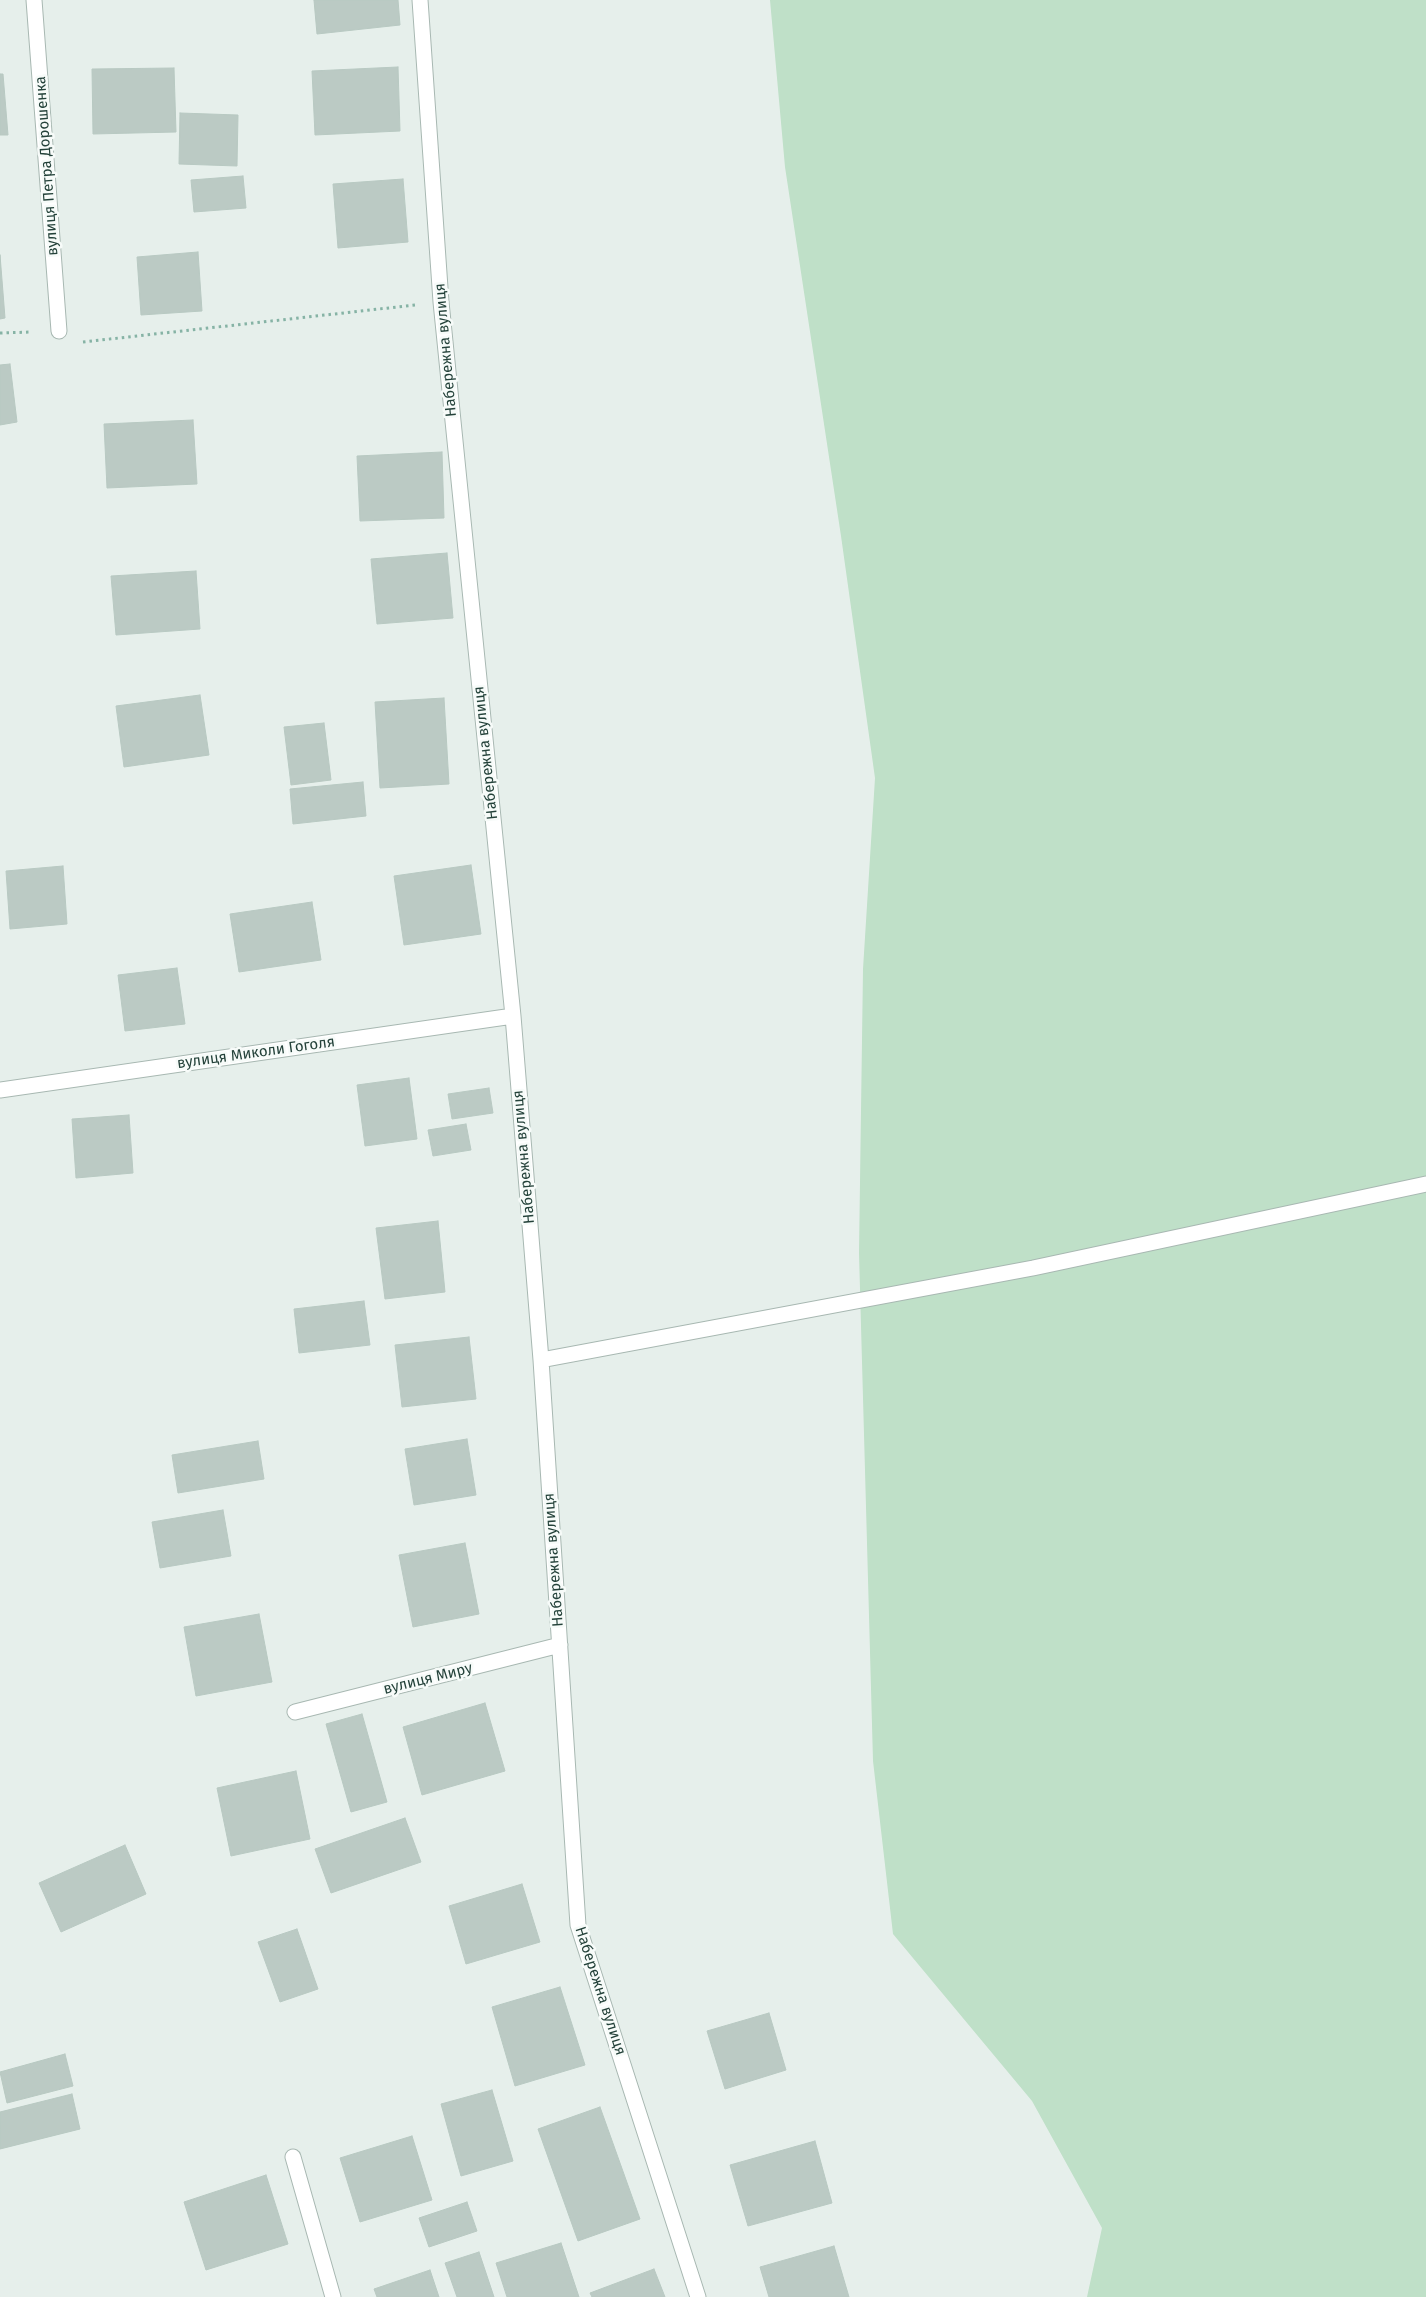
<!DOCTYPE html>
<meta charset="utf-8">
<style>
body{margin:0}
canvas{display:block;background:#e6efeb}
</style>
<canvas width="1426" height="2297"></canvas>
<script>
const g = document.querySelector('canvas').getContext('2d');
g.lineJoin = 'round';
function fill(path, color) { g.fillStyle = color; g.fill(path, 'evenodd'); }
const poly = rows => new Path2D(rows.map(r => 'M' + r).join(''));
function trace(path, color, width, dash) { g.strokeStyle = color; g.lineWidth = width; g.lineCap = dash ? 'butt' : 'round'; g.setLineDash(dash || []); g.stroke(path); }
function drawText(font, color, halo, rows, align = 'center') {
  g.font = font + ' "Fira Sans",sans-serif'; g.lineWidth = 5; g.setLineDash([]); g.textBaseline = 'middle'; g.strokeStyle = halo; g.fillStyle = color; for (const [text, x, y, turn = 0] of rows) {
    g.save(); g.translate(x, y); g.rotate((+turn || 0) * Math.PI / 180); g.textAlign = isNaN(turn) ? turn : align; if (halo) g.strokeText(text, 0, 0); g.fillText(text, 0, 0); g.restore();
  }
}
fill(poly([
 [770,0,1426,0,1426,2297,1087,2297,1102,2228,1032,2101,893,1934,873,1761,859,1253,863,969,875,778,841,536,785,167]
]), '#bfe0c8');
const building = poly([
 [314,0,398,0,400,25,317,34,314,0],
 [398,67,400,131,315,135,312,71,398,67],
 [174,68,176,132,93,134,92,69,174,68],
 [0,74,3,74,8,135,0,135,0,74],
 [180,113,238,115,237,166,179,164,180,113],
 [243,176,246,208,194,212,191,180,243,176],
 [403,179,408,242,338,248,333,184,403,179],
 [198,252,202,311,141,315,137,257,198,252],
 [0,255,5,318,0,319,0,255],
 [10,364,17,422,0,425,0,365,10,364],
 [193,420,197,484,107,488,104,424,193,420],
 [442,452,444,518,360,521,357,456,442,452],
 [447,553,453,618,377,624,371,559,447,553],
 [196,571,200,629,116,635,111,576,196,571],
 [200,695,209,755,124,767,116,706,200,695],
 [444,698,449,784,380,788,375,702,444,698],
 [324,723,331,780,291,785,284,727,324,723],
 [363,782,366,816,293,824,290,789,363,782],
 [471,865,481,934,404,945,394,876,471,865],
 [63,866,67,924,10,929,6,871,63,866],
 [312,902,321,960,239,972,230,914,312,902],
 [177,968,185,1024,125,1031,118,975,177,968],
 [409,1078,417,1139,365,1146,357,1085,409,1078],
 [489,1088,493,1113,452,1119,448,1094,489,1088],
 [129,1115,133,1173,76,1178,72,1119,129,1115],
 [466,1124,471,1150,433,1156,428,1130,466,1124],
 [438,1221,445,1292,385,1299,376,1228,438,1221],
 [364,1301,370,1345,299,1353,294,1309,364,1301],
 [469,1337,476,1399,402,1407,395,1345,469,1337],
 [467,1439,476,1495,414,1505,405,1449,467,1439],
 [258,1441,264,1479,178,1493,172,1455,258,1441],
 [223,1510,231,1556,160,1568,152,1522,223,1510],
 [465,1543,479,1614,413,1627,399,1555,465,1543],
 [259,1614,272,1682,196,1696,184,1627,259,1614],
 [485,1703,505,1771,422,1795,403,1727,485,1703],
 [362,1714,387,1802,351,1812,326,1724,362,1714],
 [296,1771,310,1839,231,1856,217,1788,296,1771],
 [405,1818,421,1862,331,1893,315,1849,405,1818],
 [125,1845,146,1894,61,1932,39,1883,125,1845],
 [522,1884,540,1942,466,1964,449,1906,522,1884],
 [297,1929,318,1989,280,2002,258,1942,297,1929],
 [560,1987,585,2065,515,2086,492,2007,560,1987],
 [769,2013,786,2070,725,2089,707,2031,769,2013],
 [65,2054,73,2086,7,2103,0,2072,65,2054],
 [492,2090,513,2161,461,2176,441,2104,492,2090],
 [72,2094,80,2129,0,2149,0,2112,72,2094],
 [600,2107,640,2219,578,2241,538,2129,600,2107],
 [412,2136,432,2200,360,2222,340,2158,412,2136],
 [815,2141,832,2203,748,2226,730,2165,815,2141],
 [266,2175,288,2244,206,2270,184,2202,266,2175],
 [467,2202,477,2231,429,2247,419,2218,467,2202],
 [561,2243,579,2297,507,2297,496,2263,561,2243],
 [834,2246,849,2297,769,2297,760,2267,834,2246],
 [479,2252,494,2297,457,2297,445,2263,479,2252],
 [654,2269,665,2297,592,2297,590,2293,654,2269],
 [430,2270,439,2297,377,2297,374,2289,430,2270]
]);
fill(building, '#bbcac4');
trace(building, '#b8c9c2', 1);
const minor = poly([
 [34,0,59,331],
 [420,0,441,302,513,1016,541,1360,578,1925,698,2297],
 [0,1090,513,1016],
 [541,1360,1033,1268,1426,1184],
 [295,1712,560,1645],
 [293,2157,333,2297]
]);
trace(minor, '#a8b8b2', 17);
trace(poly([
 [0,333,32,332],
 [83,342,415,305]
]), '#86b3a5', 3, [2.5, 4]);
trace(minor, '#fff', 15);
drawText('15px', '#24423a', '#f7fbf9', [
 ["вулиця Петра Дорошенка",47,166,-94],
 ["Набережна вулиця",446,350,-95],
 ["Набережна вулиця",486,753,-96],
 ["вулиця Миколи Гоголя",256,1053,-8],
 ["Набережна вулиця",524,1157,-95],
 ["Набережна вулиця",554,1560,-94],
 ["вулиця Миру",428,1679,-14],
 ["Набережна вулиця",600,1991,72]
]);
</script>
